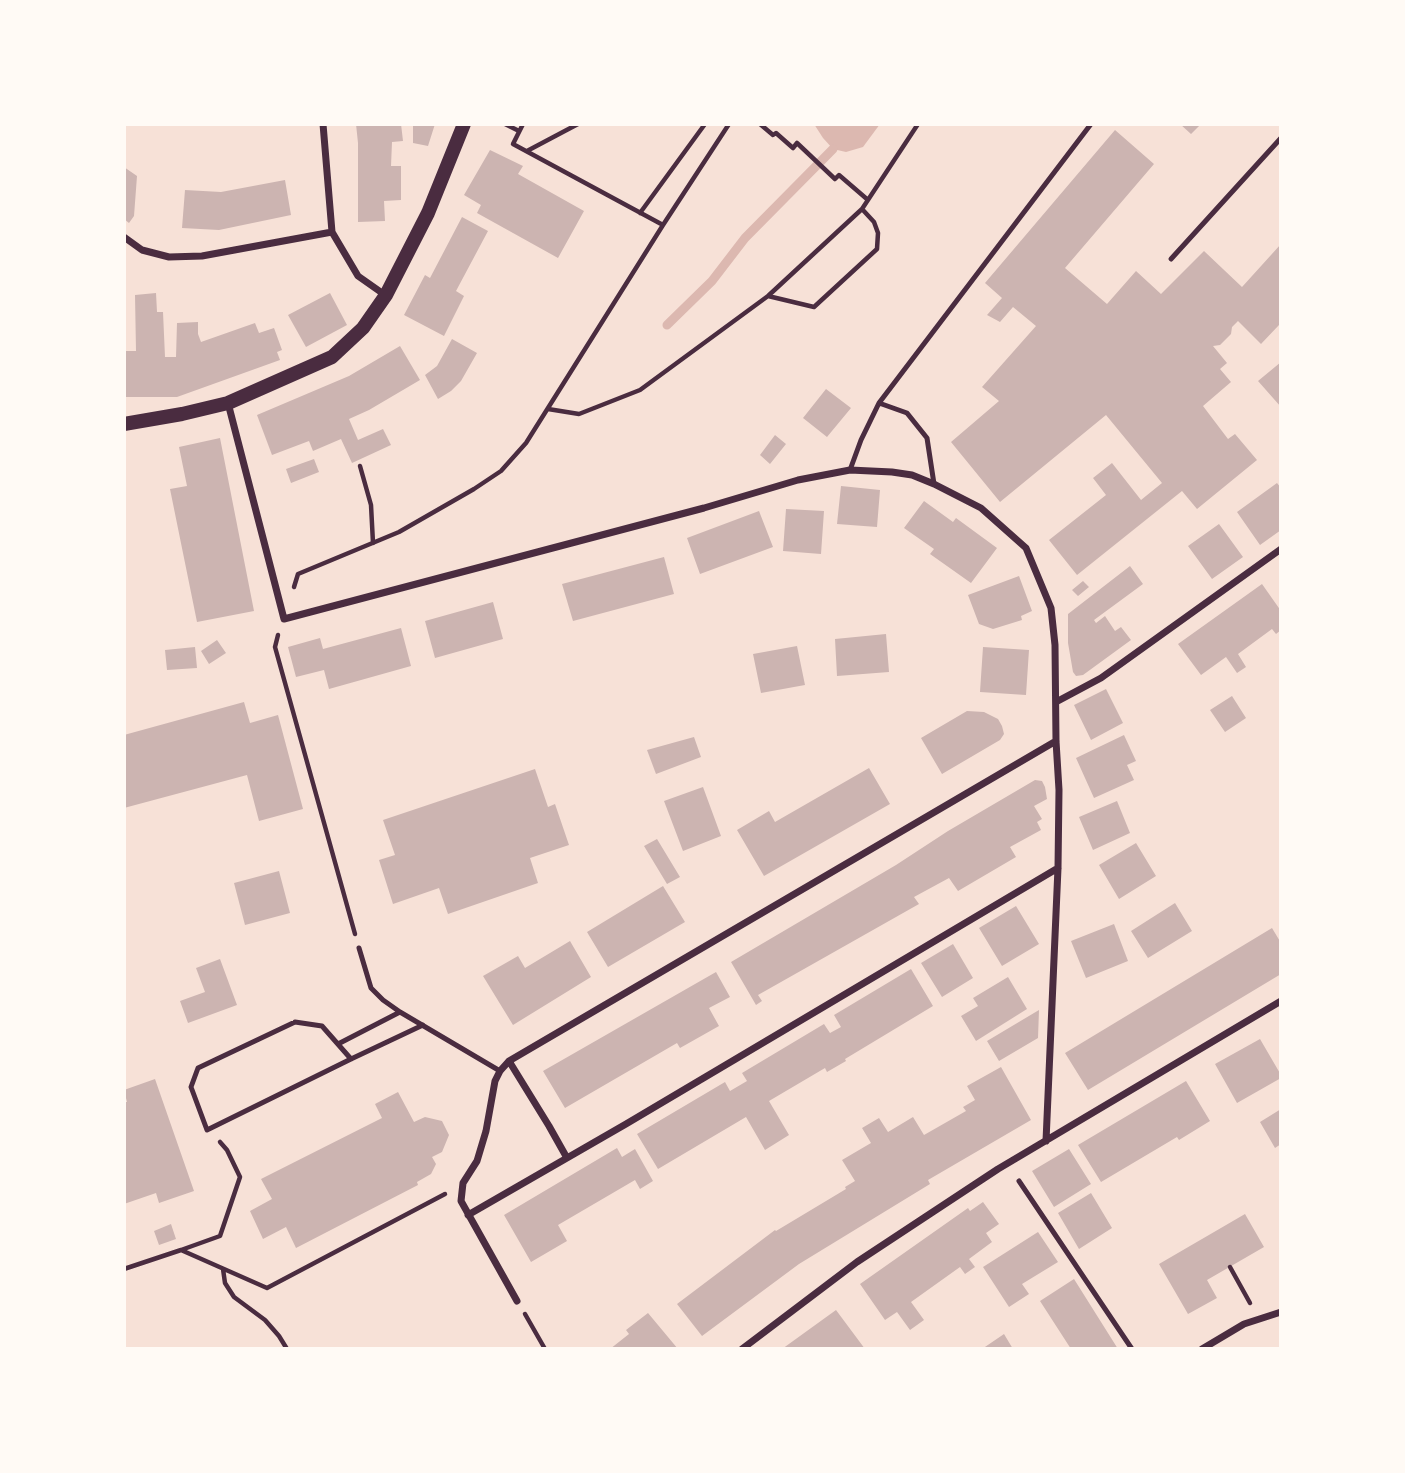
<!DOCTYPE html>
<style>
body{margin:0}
#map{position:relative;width:1405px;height:1473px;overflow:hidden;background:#f7e1d7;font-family:Montserrat,sans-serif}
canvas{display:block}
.frame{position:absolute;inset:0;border:126px solid #fffaf5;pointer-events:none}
</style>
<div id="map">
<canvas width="1405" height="1473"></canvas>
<div class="frame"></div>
</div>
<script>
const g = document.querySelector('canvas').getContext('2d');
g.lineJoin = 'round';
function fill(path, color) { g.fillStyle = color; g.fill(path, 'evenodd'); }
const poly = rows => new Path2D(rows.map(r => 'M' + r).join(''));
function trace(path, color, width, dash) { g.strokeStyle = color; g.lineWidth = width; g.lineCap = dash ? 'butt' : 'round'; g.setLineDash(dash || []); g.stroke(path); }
fill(poly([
 [814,124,880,124,863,147,846,152,833,149,823,138]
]), '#dcb8b0');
trace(poly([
 [667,325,712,281,745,238,833,149]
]), '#dcb8b0', 9);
fill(poly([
 [356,124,401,124,403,141,392,142,391,166,401,166,401,200,384,201,385,221,358,222,358,143],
 [413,124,435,124,428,146,413,143],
 [1180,124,1201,124,1191,134],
 [1115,130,1154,164,1065,268,1107,304,1136,271,1161,294,1204,251,1242,287,1281,244,1281,326,1279,325,1261,344,1238,321,1232,327,1231,334,1220,345,1213,346,1227,363,1220,369,1231,382,1203,406,1228,439,1235,434,1257,460,1197,509,1182,491,1077,575,1049,540,1106,495,1093,478,1112,463,1141,500,1162,483,1106,415,1000,502,951,442,999,401,982,387,1036,326,1013,307,1000,322,987,315,1002,298,985,283],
 [490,150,523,166,518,174,584,211,558,258,477,213,481,205,464,195],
 [124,167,137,176,134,216,129,223,124,219],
 [285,180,291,215,219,230,182,228,185,190,221,192],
 [462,217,488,231,456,291,464,296,444,336,404,315,425,275,430,278],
 [156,293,157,312,163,312,165,357,176,357,177,323,198,322,198,334,201,342,255,323,259,333,274,328,282,350,277,352,280,360,177,397,124,397,124,351,136,351,135,295],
 [330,293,347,325,306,347,288,315],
 [452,339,477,353,461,381,451,391,438,399,425,375,437,366],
 [400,346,420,380,369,410,349,419,358,440,383,429,391,445,352,463,341,439,313,451,309,441,272,455,257,415,349,376],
 [1281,362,1281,407,1258,381],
 [826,389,851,408,827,437,803,418],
 [775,435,786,444,770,464,760,455],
 [220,438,254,611,197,622,170,489,187,486,179,447],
 [314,459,319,472,291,483,286,469],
 [1277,483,1281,488,1281,530,1260,545,1237,512],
 [841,486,880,490,877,527,837,524],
 [924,501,953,522,956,518,997,548,971,583,930,554,934,549,904,528],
 [786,509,824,511,821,554,783,551],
 [759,511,773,547,700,574,687,538],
 [1219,524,1243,557,1212,579,1188,546],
 [664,557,674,594,573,621,562,584],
 [1130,566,1143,584,1094,620,1096,623,1105,616,1115,631,1121,627,1131,640,1083,675,1076,676,1073,672,1068,643,1068,614],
 [1019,576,1032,611,1021,616,1022,620,993,629,979,624,968,595],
 [1083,581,1089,587,1078,596,1072,590],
 [1262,584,1281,611,1281,630,1276,634,1272,629,1238,654,1246,667,1237,673,1226,657,1201,675,1178,644],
 [493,602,503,639,435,658,425,621],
 [401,628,411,666,329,689,324,670,296,677,288,647,320,638,323,649],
 [886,634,889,672,837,676,835,639],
 [217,640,226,653,209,664,201,651],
 [797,646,805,685,761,693,753,654],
 [195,647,197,668,167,670,165,650],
 [983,647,1029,650,1026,695,980,692],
 [1106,689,1123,723,1091,740,1074,705],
 [1232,696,1246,718,1225,732,1210,710],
 [244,702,250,723,278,715,303,809,259,821,247,775,124,808,124,735],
 [967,711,984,712,998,719,1002,726,1004,734,1000,740,942,774,921,738],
 [1124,735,1136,761,1127,765,1134,780,1094,798,1076,758],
 [694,737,701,757,656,774,647,750],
 [869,768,890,804,764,876,737,830,769,811,775,822],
 [535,769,548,807,555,804,569,845,530,858,538,883,448,914,439,888,393,904,379,860,395,855,383,820],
 [1035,780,1042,781,1045,787,1047,799,1034,806,1042,819,1037,822,1041,830,1010,847,1016,857,958,891,949,878,914,897,919,904,758,995,762,1001,756,1005,731,962,896,865,948,831],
 [703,787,721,836,683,851,664,801],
 [1117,801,1130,833,1093,850,1079,817],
 [657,839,680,877,667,884,644,846],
 [1136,843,1156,876,1119,899,1099,865],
 [279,871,290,913,245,925,234,883],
 [663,886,685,922,608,967,587,932],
 [1175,903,1192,931,1148,958,1131,931],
 [1016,906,1039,944,1002,966,979,928],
 [1114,924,1128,961,1086,978,1071,941],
 [1272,928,1281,943,1281,974,1088,1090,1065,1053],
 [570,941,591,977,513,1025,483,976,518,956,525,968],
 [953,944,973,978,942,997,921,963],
 [220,959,237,1005,188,1023,180,1001,205,992,196,968],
 [911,969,933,1006,845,1059,846,1061,827,1072,825,1068,769,1101,789,1135,765,1150,746,1117,658,1169,637,1134,725,1082,730,1091,747,1081,742,1073,824,1024,830,1033,841,1027,834,1015],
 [716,972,730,997,709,1008,719,1026,680,1048,677,1043,565,1108,543,1071],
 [1008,977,1027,1009,976,1041,961,1016,978,1006,973,998],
 [1039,1010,1038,1038,999,1061,987,1041],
 [1260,1039,1281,1075,1281,1078,1237,1103,1215,1064],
 [1001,1067,1031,1120,928,1180,930,1184,799,1264,702,1336,677,1304,775,1230,776,1231,846,1189,845,1187,855,1181,842,1160,871,1143,862,1128,879,1118,888,1132,913,1117,924,1135,966,1111,963,1107,975,1100,967,1086],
 [155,1079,194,1191,159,1203,156,1193,124,1204,124,1102,127,1102,124,1090],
 [1186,1081,1210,1121,1179,1140,1177,1137,1101,1182,1078,1145],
 [398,1092,414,1122,425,1117,442,1121,449,1135,442,1152,432,1157,436,1164,431,1174,417,1182,418,1185,296,1248,286,1227,263,1239,250,1211,272,1199,261,1179,382,1118,375,1104],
 [1281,1109,1281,1144,1275,1148,1260,1122],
 [617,1148,622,1157,635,1149,653,1181,640,1189,635,1180,558,1225,567,1241,531,1262,504,1215],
 [1069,1149,1091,1184,1054,1207,1032,1171],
 [1091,1193,1112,1228,1079,1249,1058,1213],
 [983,1202,999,1224,986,1233,992,1242,969,1259,975,1267,965,1274,960,1267,911,1302,924,1320,910,1330,897,1312,885,1320,860,1284,968,1208,970,1211],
 [1245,1214,1264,1247,1207,1280,1217,1298,1188,1314,1159,1264],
 [171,1224,176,1239,159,1245,154,1231],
 [1038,1232,1058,1262,1022,1284,1029,1294,1009,1307,983,1267],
 [1074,1279,1118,1349,1071,1349,1040,1301],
 [836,1310,865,1349,782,1349],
 [648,1313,678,1349,610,1349,629,1334,626,1330],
 [1004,1334,1013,1349,982,1349]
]), '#ccb4b1');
trace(poly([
 [505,124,519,131],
 [523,124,513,144,663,225],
 [760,124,773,135,776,133,793,148,797,143,835,179,839,175,868,200],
 [527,151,578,124],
 [640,213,705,124],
 [768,296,814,307,877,249,878,233,874,222,862,209],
 [548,409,579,414,640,390,768,296,862,209,918,124],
 [360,466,371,505,373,543],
 [294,587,298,574,399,532,474,489,501,471,526,443,663,225,729,124],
 [278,635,275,647,355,934],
 [220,1142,227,1150,240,1177,220,1236,181,1250,267,1288,445,1194],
 [1230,1267,1250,1303],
 [124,1269,181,1250],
 [223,1269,225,1283,234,1297,265,1320,279,1336,287,1349],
 [525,1314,545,1349]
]), '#4a2c40', 4.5);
trace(poly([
 [1171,259,1281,138],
 [879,403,907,413,927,438,934,484],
 [850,470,861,440,879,403,1091,124],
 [359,948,371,988,383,1000,400,1012,500,1071],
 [295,1022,322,1026,351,1059,207,1130,191,1087,198,1068,295,1022],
 [338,1044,400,1012],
 [351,1059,423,1025],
 [1019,1181,1132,1349]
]), '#4a2c40', 5);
trace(poly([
 [323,124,332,232,358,276,385,295],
 [124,237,142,250,169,257,202,256,332,232],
 [228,403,284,619,704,508,798,480,850,470,892,472,912,475,934,484,981,508,1026,548,1051,608,1055,645,1056,741,1059,790,1058,868,1046,1141],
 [1056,702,1101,678,1281,549],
 [509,1061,549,1126,567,1158],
 [468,1215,626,1124,1058,868],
 [517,1301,461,1201,463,1183,477,1161,486,1131,495,1081,500,1071,509,1061,1056,741],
 [742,1349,857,1262,998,1169,1281,1001],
 [1202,1349,1244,1324,1281,1312]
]), '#4a2c40', 7);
trace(poly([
 [124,424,182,414,228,403,332,357,363,328,386,295,428,213,464,124]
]), '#4a2c40', 14);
</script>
